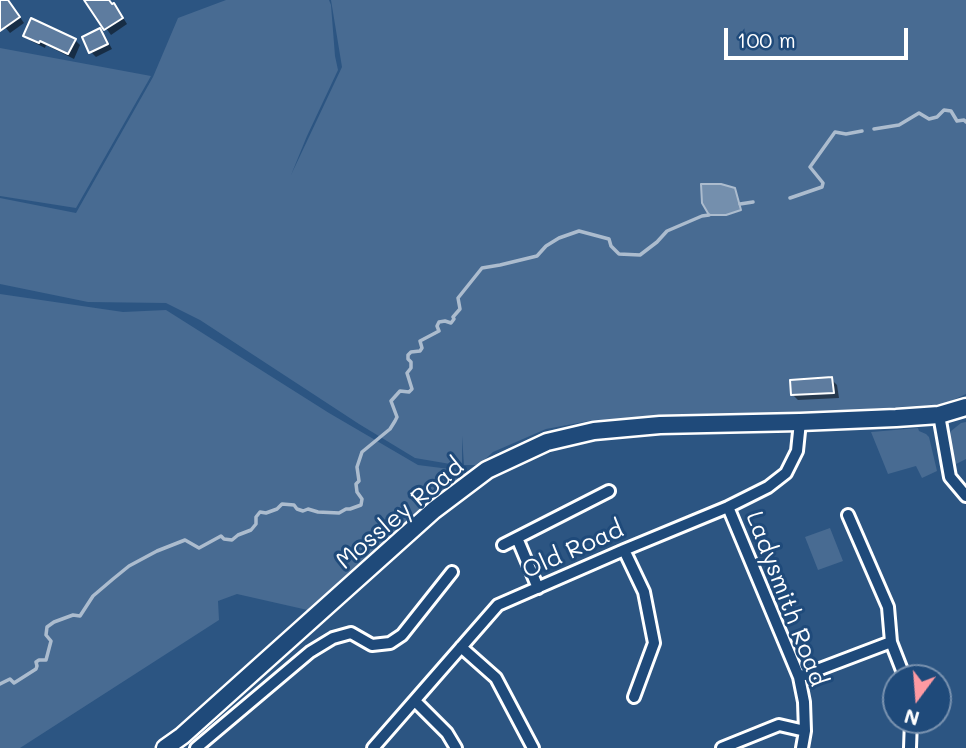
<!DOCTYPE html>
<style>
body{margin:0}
#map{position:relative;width:966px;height:748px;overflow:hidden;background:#2c5582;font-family:Mali,sans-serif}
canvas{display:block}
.north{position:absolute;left:882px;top:664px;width:70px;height:70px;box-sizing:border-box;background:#1f4a7a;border:2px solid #7992af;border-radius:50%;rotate:196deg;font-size:19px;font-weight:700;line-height:28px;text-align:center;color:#fff}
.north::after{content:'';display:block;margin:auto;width:24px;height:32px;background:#ff9aa2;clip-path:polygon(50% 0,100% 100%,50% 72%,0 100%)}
.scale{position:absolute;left:724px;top:28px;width:184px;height:32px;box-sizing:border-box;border:4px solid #fff;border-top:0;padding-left:9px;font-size:21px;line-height:24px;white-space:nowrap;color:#fff;-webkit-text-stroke:5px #1f4a7a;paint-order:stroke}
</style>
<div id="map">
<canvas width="966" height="748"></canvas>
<div class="north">N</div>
<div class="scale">100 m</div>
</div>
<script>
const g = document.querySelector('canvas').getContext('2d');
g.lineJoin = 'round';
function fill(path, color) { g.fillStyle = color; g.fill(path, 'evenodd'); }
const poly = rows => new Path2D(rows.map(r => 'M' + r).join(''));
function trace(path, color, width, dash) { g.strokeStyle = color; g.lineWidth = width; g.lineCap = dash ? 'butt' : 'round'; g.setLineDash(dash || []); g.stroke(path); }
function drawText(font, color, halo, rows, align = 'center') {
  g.font = font + ' Mali,sans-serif'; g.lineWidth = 6; g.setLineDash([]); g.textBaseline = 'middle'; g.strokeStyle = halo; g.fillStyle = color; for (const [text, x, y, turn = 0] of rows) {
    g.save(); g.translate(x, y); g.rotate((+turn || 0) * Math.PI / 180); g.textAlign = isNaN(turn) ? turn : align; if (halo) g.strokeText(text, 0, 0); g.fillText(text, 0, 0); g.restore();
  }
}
fill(poly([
 [226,0,329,0,331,5,335,56,338,70,307,136,291,175,342,67,331,0,966,0,966,394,944,404,765,416,594,420,546,429,493,452,479,465,464,465,462,436,462,466,415,458,359,424,200,320,166,303,88,302,0,284,0,198,76,213,153,77,178,18],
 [0,48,151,76,76,208,0,196],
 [0,294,123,312,166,310,329,413,418,465,473,472,312,611,237,594,218,601,219,620,20,748,0,748],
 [966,422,966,459,956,464,949,446,951,431,961,423],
 [918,428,919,431,926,434,929,437,937,471,922,478,916,466,888,474,871,432],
 [830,528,843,561,818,570,805,537]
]), '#486b92');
const water = poly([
 [701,184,721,184,735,188,741,210,726,215,709,215,702,203,701,184]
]);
fill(water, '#748fad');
trace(water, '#acbcce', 2);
fill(poly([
 [0,0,8,0,24,23,10,33,0,21],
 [86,0,108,0,119,11,127,24,111,35],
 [100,30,105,36,112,49,96,57,91,52],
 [25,36,75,40,80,45,74,59,46,45,45,48,31,41],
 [831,379,837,385,839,398,798,400,792,394]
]), '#0007');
trace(poly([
 [874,129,899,125,919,113,929,119,937,117,944,110,951,111,957,121,964,120,966,122],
 [790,198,822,187,823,183,810,167,835,132,846,134,862,131],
 [740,204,753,202],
 [0,684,10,679,14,683,36,669,37,666,36,662,39,660,46,660,51,641,46,635,47,627,54,622,73,615,80,616,93,596,113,579,129,566,157,551,185,540,199,548,221,536,224,539,232,540,238,535,251,530,256,524,256,517,260,512,266,513,277,509,282,504,294,505,297,509,303,511,308,509,318,512,339,513,346,509,350,509,361,505,362,499,357,492,356,484,359,481,357,467,362,452,390,429,395,421,397,417,391,401,400,391,409,392,412,389,407,373,411,368,411,362,408,359,408,355,411,352,420,351,422,348,420,341,439,331,437,326,439,322,445,321,451,323,454,319,453,317,460,309,458,298,482,268,500,265,537,256,546,246,559,238,579,231,609,239,611,246,619,254,640,255,657,242,667,231,702,216,709,215]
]), '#acbcce', 3.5);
const building = poly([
 [0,0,8,0,20,17,0,31,0,0],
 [84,0,109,0,112,4,114,3,123,18,104,30,84,0],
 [31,18,76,39,68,54,40,41,39,43,23,36,31,18],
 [100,28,108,44,89,53,82,37,100,28],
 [832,377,834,393,791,395,790,380,832,377]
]);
fill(building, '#5e7c9f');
trace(building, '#fff', 2);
const minor = poly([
 [939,415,950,477,966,496],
 [728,507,799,677,804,702,805,731,802,748],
 [517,538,538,588],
 [503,545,609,491],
 [624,550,644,592,654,643,634,697],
 [891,642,905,678],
 [461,647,496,678,533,748],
 [799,677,891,642,888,607,848,515],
 [415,701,447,733,456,748],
 [196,748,310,652,333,638,351,633,372,645,390,643,402,635,452,572],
 [373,748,498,605,624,550,728,507,768,487,786,473,797,451,800,422],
 [722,748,779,725,805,731],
 [910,748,911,720]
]);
const primary = poly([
 [165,748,182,736,434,510,487,470,547,442,594,431,660,425,800,422,896,418,939,415,966,407]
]);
trace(minor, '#fff', 16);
trace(primary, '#fff', 21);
trace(minor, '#1f4a7a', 10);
trace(primary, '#1f4a7a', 16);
drawText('24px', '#fff', '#1f4a7a', [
 ["Mossley Road",400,514,-40],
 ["Old Road",573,550,-24],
 ["Ladysmith Road",786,599,69]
]);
</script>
